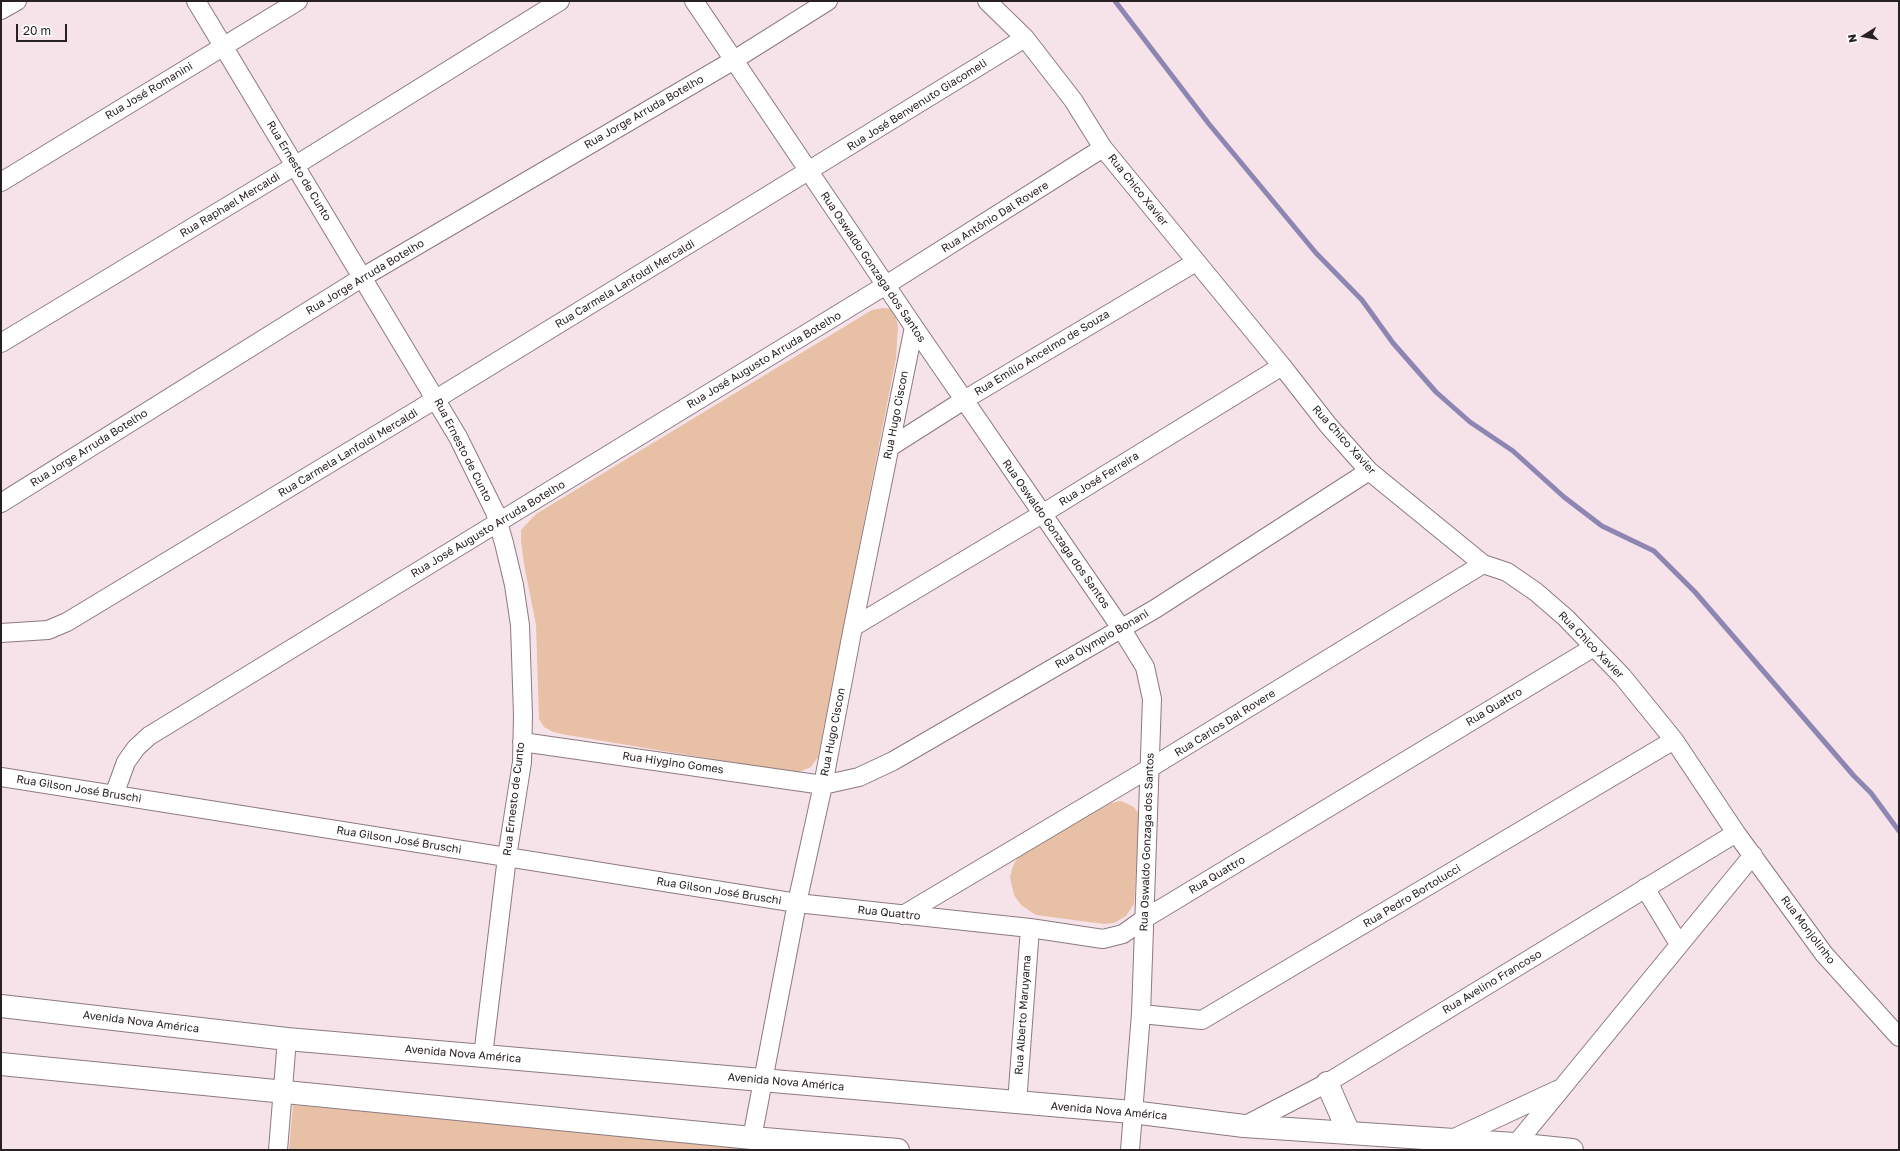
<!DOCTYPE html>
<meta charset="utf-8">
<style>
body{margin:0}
#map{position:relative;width:1900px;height:1151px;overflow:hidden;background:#f6e2e9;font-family:"Golos Text",sans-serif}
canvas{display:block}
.frame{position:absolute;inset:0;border:2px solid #282124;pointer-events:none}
.north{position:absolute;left:1844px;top:16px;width:40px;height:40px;-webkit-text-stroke:3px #fff;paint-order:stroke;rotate:259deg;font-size:11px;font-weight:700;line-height:16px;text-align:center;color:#282124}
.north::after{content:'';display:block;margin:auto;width:14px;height:18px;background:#282124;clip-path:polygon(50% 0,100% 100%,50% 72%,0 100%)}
.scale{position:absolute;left:16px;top:24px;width:51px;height:18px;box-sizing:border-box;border:2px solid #282124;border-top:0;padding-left:5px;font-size:12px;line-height:14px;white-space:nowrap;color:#282124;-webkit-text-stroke:3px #fff;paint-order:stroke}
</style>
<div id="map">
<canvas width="1900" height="1151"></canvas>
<div class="frame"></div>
<div class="north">N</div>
<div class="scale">20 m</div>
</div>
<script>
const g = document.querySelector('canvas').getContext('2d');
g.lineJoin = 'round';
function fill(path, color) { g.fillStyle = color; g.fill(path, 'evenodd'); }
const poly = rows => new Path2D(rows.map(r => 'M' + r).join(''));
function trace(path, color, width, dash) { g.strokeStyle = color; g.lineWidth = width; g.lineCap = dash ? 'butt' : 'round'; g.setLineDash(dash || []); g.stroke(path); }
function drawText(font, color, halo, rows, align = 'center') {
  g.font = font + ' "Golos Text",sans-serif'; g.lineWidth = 3; g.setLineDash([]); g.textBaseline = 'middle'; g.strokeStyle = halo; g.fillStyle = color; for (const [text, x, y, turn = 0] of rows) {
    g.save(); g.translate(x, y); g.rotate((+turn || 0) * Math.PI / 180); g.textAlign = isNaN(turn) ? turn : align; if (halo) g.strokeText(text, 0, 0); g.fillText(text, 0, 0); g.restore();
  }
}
fill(poly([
 [883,308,891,309,896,317,898,327,896,358,818,757,811,767,796,773,567,735,553,732,544,727,539,719,536,625,524,564,521,541,521,530,536,514,872,310],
 [1121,801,1134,807,1138,813,1140,823,1134,904,1126,916,1114,923,1104,924,1036,915,1021,905,1014,895,1010,877,1013,866,1019,855,1029,848,1111,803],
 [293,1105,695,1139,796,1150,289,1150]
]), '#e8c0a6');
trace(poly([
 [1115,1,1209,124,1316,253,1362,300,1393,343,1436,392,1470,422,1513,451,1564,497,1602,526,1654,551,1695,592,1854,776,1871,793,1899,831]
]), '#8e86b2', 5);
const minor = poly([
 [196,1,458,437,495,512,504,543,514,585,520,625,523,715,522,762,507,857,483,1056],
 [694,1,914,327,1121,628,1145,667,1152,699,1141,1014,1130,1150],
 [987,1,1025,38,1073,100,1103,148,1282,366,1328,425,1369,471,1483,564,1507,572,1536,592,1566,618,1622,676,1674,740,1736,833,1824,954,1899,1037],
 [1,10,17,1],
 [1,182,298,1],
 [1,343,296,165,560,1],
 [890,447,964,400,1196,262],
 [1,503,363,277,734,60,828,1],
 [853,627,1042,514,1282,366],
 [1,633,48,630,67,622,436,399,1025,38],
 [522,742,823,785,859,777,893,761,1155,609,1369,471],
 [1,777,797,903,1030,928,1103,939,1123,934,1144,919,1594,647],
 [114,795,126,762,136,748,149,736,886,285,1103,148],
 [1645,888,1679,944],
 [903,915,1150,768,1483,564],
 [1141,1014,1202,1020,1674,740],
 [1017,1103,1030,928],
 [1244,1126,1327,1083,1736,833],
 [752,1138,797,903,823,785,853,627,914,327],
 [1450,1140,1557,1090],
 [278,1150,287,1039],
 [1511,1150,1753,855]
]);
const tertiary = poly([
 [1,1006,287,1039,1132,1112,1244,1126,1514,1144,1572,1150],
 [1,1064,752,1138,898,1150],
 [1327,1083,1349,1133]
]);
trace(minor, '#8c7a80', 20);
trace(tertiary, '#8c7a80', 24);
trace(minor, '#fff', 18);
trace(tertiary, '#fff', 22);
drawText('11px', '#282124', '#fff', [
 ["Rua José Romanini",149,91,-31],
 ["Rua José Benvenuto Giacomeli",917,105,-32],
 ["Rua Jorge Arruda Botelho",644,112,-30],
 ["Rua Ernesto de Cunto",299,171,59],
 ["Rua Chico Xavier",1138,190,51],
 ["Rua Raphael Mercaldi",230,205,-31],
 ["Rua Antônio Dal Rovere",995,217,-32],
 ["Rua Oswaldo Gonzaga dos Santos",873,267,56],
 ["Rua Jorge Arruda Botelho",365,277,-31],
 ["Rua Carmela Lanfoldi Mercaldi",625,284,-31],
 ["Rua Emílio Ancelmo de Souza",1042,353,-31],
 ["Rua José Augusto Arruda Botelho",764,360,-31],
 ["Rua Hugo Ciscon",896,415,-79],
 ["Rua Chico Xavier",1344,440,48],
 ["Rua Jorge Arruda Botelho",89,448,-32],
 ["Rua Ernesto de Cunto",463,450,63],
 ["Rua Carmela Lanfoldi Mercaldi",348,453,-31],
 ["Rua José Ferreira",1099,479,-32],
 ["Rua José Augusto Arruda Botelho",488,529,-31],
 ["Rua Oswaldo Gonzaga dos Santos",1056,534,55],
 ["Rua Olympio Bonani",1102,639,-30],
 ["Rua Chico Xavier",1591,645,46],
 ["Rua Quattro",1494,707,-31],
 ["Rua Carlos Dal Rovere",1225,723,-32],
 ["Rua Hugo Ciscon",833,732,-79],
 ["Rua Hiygino Gomes",673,763,8],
 ["Rua Gilson José Bruschi",79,789,9],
 ["Rua Ernesto de Cunto",514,799,-83],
 ["Rua Gilson José Bruschi",399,840,9],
 ["Rua Oswaldo Gonzaga dos Santos",1147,842,-88],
 ["Rua Quattro",1217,875,-31],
 ["Rua Gilson José Bruschi",719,891,9],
 ["Rua Pedro Bortolucci",1412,896,-31],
 ["Rua Quattro",889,913,6],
 ["Rua Monjolinho",1808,930,53],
 ["Rua Avelino Francoso",1492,982,-31],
 ["Rua Alberto Maruyama",1023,1015,-86],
 ["Avenida Nova América",141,1022,7],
 ["Avenida Nova América",463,1054,5],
 ["Avenida Nova América",786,1082,5],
 ["Avenida Nova América",1109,1111,5]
]);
</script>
